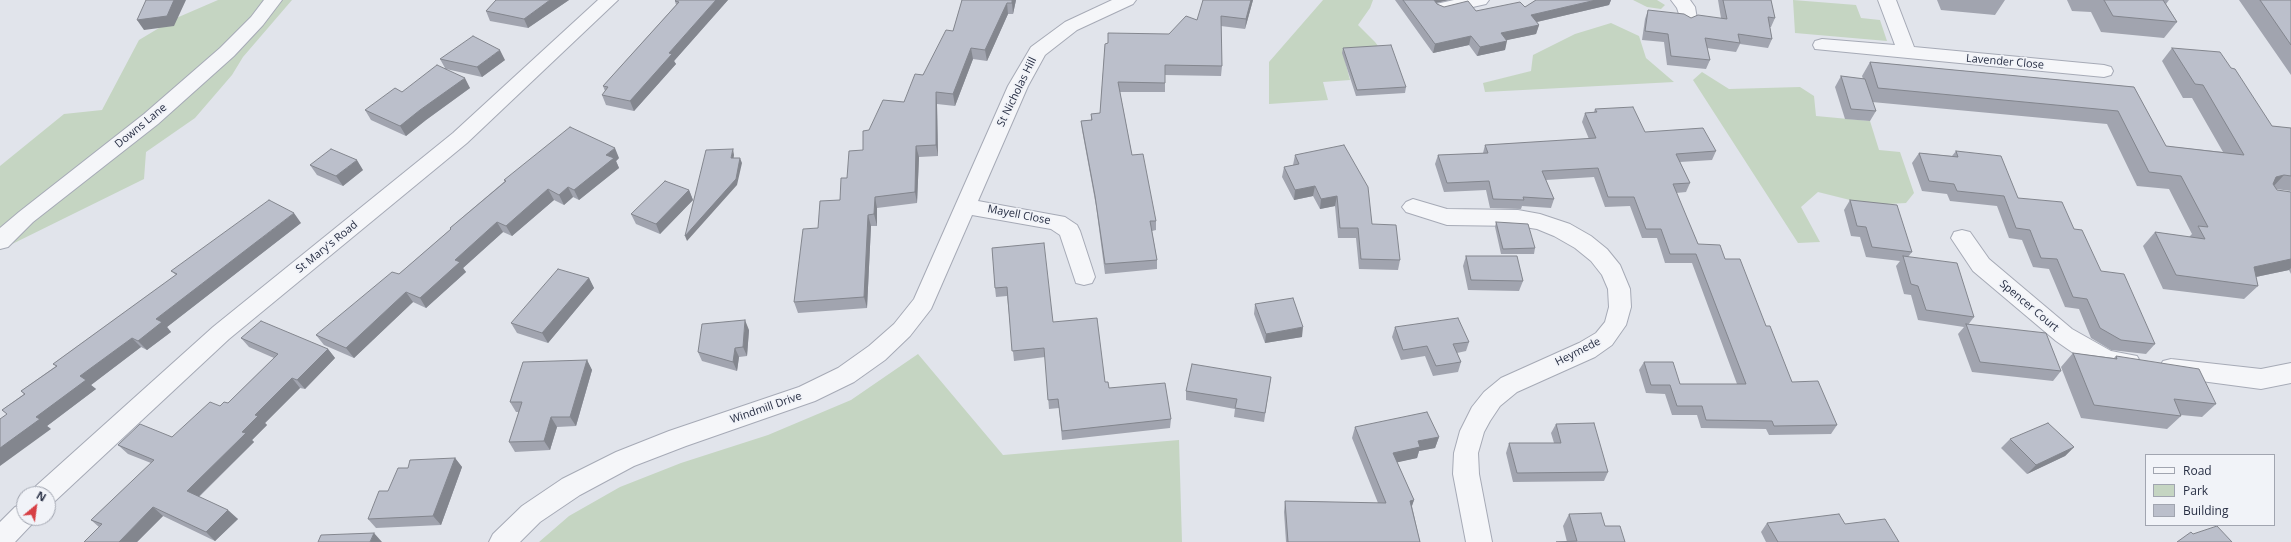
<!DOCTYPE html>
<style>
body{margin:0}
#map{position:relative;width:2291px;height:542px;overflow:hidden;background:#e1e4eb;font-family:"Open Sans",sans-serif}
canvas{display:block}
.legend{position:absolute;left:2145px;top:454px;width:130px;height:72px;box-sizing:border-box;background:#f1f3f8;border:1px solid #a1a5b0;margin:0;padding:5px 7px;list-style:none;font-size:12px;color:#282f44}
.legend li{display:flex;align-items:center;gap:8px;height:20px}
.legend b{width:20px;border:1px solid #a1a5b0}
.north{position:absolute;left:16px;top:486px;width:40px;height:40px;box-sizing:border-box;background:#f1f3f8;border:1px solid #a1a5b0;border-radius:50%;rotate:29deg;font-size:11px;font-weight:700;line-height:16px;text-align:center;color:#282f44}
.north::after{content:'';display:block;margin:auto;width:14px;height:18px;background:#d73f44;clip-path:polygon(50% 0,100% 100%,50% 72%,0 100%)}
</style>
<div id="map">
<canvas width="2291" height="542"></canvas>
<ul class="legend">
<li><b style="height:5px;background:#f5f6f9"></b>Road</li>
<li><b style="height:11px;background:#c5d5c2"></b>Park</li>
<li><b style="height:11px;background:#bbbfcb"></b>Building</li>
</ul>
<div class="north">N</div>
</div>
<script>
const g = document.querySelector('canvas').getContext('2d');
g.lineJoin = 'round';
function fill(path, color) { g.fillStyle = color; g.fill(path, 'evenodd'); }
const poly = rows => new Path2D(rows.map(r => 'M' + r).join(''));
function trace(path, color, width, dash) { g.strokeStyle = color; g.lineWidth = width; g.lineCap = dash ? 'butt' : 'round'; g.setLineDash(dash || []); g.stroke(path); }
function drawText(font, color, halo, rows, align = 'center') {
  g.font = font + ' "Open Sans",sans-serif'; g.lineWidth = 3.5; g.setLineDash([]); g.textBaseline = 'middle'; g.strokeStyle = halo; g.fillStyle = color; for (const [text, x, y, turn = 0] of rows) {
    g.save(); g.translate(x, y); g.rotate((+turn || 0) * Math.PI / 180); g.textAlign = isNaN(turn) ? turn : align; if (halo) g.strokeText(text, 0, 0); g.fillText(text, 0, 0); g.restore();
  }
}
fill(poly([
 [218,0,292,0,243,57,232,75,195,118,146,152,144,179,0,250,0,166,64,114,102,110,139,40,174,19],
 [1323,0,1373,0,1370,8,1358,25,1375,42,1389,60,1343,53,1350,80,1323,82,1328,100,1269,104,1269,62],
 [1633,0,1657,0,1665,5,1661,9,1647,7],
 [1793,0,1856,5,1861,18,1880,20,1887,41,1795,33],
 [1611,23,1639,36,1646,58,1674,82,1485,92,1483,83,1531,71,1533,55,1575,34],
 [1702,72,1729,89,1800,87,1814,96,1816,116,1870,121,1879,150,1900,152,1914,193,1906,203,1870,205,1818,192,1801,207,1820,242,1798,243,1693,80],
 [918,354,1003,455,1179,440,1182,542,539,542,569,516,620,487,681,463,768,435,851,400]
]), '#c5d5c2');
const street = poly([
 [264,0,282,0,263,25,234,56,158,124,33,222,8,247,0,249,0,228,19,212,144,114,220,48,251,17,264,0],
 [598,0,618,0,467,143,229,339,54,502,48,504,48,494,32,494,36,486,213,327,453,133,598,0],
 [1112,0,1136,0,1133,4,1077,30,1045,55,1028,86,978,201,1065,217,1077,225,1080,231,1095,277,1092,283,1084,285,1076,283,1060,235,1051,229,972,215,931,309,910,336,885,360,854,382,815,401,686,446,634,466,580,495,540,522,520,542,489,542,493,534,522,506,562,479,616,452,669,431,799,387,838,368,869,346,894,324,914,299,1008,86,1031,47,1065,22,1112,0],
 [1454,0,1489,0,1486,4,1442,14,1436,12,1433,8,1436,4,1454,0],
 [1671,0,1690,0,1695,7,1697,19,1694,23,1688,25,1682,23,1677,8,1671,0],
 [1878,0,1896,0,1914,47,2104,65,2111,67,2113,71,2111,75,2104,77,1815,49,1813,45,1815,41,1822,39,1895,45,1878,0],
 [1413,199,1447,209,1518,210,1540,214,1570,224,1591,236,1607,249,1620,265,1630,289,1631,307,1626,325,1612,345,1595,357,1517,392,1500,406,1490,421,1484,432,1478,453,1479,474,1492,542,1466,542,1453,474,1454,453,1460,431,1472,407,1484,392,1501,378,1579,343,1596,333,1605,322,1609,307,1608,289,1602,275,1591,261,1575,248,1554,236,1537,229,1518,226,1447,225,1406,212,1402,207,1406,202,1413,199],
 [1962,230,1970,232,1989,259,2072,329,2111,351,2137,356,2141,363,2137,370,2129,372,2100,367,2079,357,2056,341,1973,271,1951,238,1954,232,1962,230],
 [2171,359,2261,369,2291,363,2291,383,2261,389,2171,377,2163,375,2159,368,2163,361,2171,359],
 [24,504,24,518,35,518,33,523,15,542,0,542,0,522,15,507,24,504]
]);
trace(street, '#a6aab6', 2);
fill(street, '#f5f6f9');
fill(poly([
 [496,0,569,0,528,28,490,21,486,11],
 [728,0,674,61,676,64,634,111,606,105,602,95,605,91,603,86,676,5,675,1],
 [962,0,1016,0,1013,14,1008,14,987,61,973,59,955,106,937,104,938,156,919,157,917,203,877,208,877,226,871,226,867,308,798,313,794,302,818,228,840,200,847,178,863,150,869,130,904,102,953,31],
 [1253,0,1245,29,1221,26,1222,66,1221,76,1165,75,1165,92,1120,92,1132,155,1156,221,1156,230,1152,231,1157,260,1157,269,1105,274,1096,206,1082,130,1081,121,1091,120,1091,114,1100,113,1105,44,1169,34,1197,20],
 [1395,0,1449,0,1436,3,1437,4,1444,7,1476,11,1525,7,1536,0,1611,0,1609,5,1537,22,1539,25,1536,34,1506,40,1505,50,1477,56,1469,45,1433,53],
 [1718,0,1771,0,1775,18,1771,27,1770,27,1772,39,1768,48,1740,44,1736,52,1707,48,1710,60,1706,69,1667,65,1664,42,1642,40,1645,19,1648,10,1691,18,1721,18],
 [1937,0,2005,0,1995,15,1941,10],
 [2067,0,2169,0,2166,4,2177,22,2164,38,2101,32,2091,12,2072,11],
 [2239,0,2291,0,2291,75],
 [1343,48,1406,87,1405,93,1356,96,1342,53],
 [2172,48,2231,68,2272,126,2291,128,2291,191,2276,189,2277,190,2291,192,2291,274,2289,270,2256,277,2258,286,2244,299,2163,289,2143,246,2155,232,2189,237,2192,234,2169,189,2137,186,2107,124,1872,102,1876,111,1870,121,1845,119,1835,87,1841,76,1863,79,1862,76,1870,62,2134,87,2166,146,2223,152,2192,98,2183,98,2162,61],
 [440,59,505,60,482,77,446,69,470,88,426,120,406,136,371,120,365,110,402,92,445,68],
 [1595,109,1645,132,1716,151,1712,160,1680,162,1690,183,1686,192,1676,193,1698,244,1725,259,1766,326,1792,382,1837,425,1831,434,1769,435,1766,429,1701,428,1697,415,1672,415,1665,394,1646,393,1639,370,1644,362,1680,384,1737,384,1692,263,1665,263,1657,238,1642,238,1630,206,1605,207,1594,177,1546,180,1554,199,1551,208,1522,206,1521,209,1490,208,1486,190,1444,192,1435,164,1438,155,1483,153,1485,145,1589,139,1582,122,1585,113,1594,112],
 [1956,151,2018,198,2074,229,2101,271,2155,344,2146,354,2111,350,2091,338,2079,309,2065,307,2049,269,2033,267,2022,240,2009,238,1997,206,1950,201,1947,194,1922,191,1912,163,1919,153,1952,156],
 [1295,155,1372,224,1400,260,1398,270,1359,269,1356,238,1338,238,1335,206,1320,209,1313,196,1294,200,1282,177,1284,167,1293,165],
 [619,158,616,161,619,168,579,200,573,197,564,205,554,200,512,236,503,232,463,268,466,272,426,308,413,302,354,358,324,345,316,335,399,274,451,229,450,228,505,181,504,180],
 [310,165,363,170,343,186,317,175],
 [689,190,693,200,660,234,636,224,631,214],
 [1850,200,1912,252,1908,257,1974,317,1968,325,2061,371,2053,381,1972,372,1958,334,1964,327,1918,320,1911,295,1904,294,1896,266,1900,261,1866,257,1860,237,1851,236,1844,210],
 [1496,222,1535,248,1534,254,1501,254,1495,227],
 [301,223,167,327,171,332,147,350,141,347,91,385,96,389,47,426,51,429,7,414,2,410,24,394,21,391,56,366,53,364,176,275,171,271],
 [992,248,1053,322,1105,382,1109,388,1171,419,1170,428,1062,440,1059,408,1049,409,1045,357,1014,361,1007,296,996,297,995,288],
 [1466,256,1523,281,1519,291,1468,290,1463,266],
 [589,278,594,288,548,343,517,333,511,323],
 [1255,304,1302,337,1265,343,1254,314],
 [1395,327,1469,342,1466,351,1457,353,1461,362,1458,372,1433,376,1425,356,1401,360,1392,337],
 [749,330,747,356,739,357,737,371,702,361,698,352],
 [241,338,328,349,335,358,305,389,300,388,265,423,267,425,252,440,254,442,199,497,238,519,215,541,163,516,137,542,84,542,99,527,91,520,151,463,128,454,118,445,172,437,220,406,228,403,274,358,249,347],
 [2073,353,2114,358,2116,356,2216,404,2202,417,2181,415,2181,416,2167,429,2081,418,2061,367],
 [587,360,592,370,576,426,557,427,550,450,515,452,509,442,519,412,516,412,510,402],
 [1271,377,1264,422,1234,417,1235,409,1186,400,1186,391],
 [1556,424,1608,472,1604,481,1513,482,1506,453,1509,443,1554,443,1551,433],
 [1355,427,1439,437,1435,448,1419,451,1417,458,1397,462,1414,500,1412,506,1420,542,1286,542,1284,512,1285,501,1378,503,1352,438],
 [2010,439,2074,447,2065,456,2027,474,2001,448],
 [455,458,462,467,441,525,376,528,368,519,388,491],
 [1569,514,1605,526,1625,542,1567,542,1563,526],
 [1767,523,1845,524,1899,542,1766,542,1761,532]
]), '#a1a4af');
fill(poly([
 [174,0,186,0,174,26,144,30,137,20],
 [550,0,569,0,528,28,524,19],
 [716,0,728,0,674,61,676,64,634,111,630,101,669,53],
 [1012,0,1016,0,1013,14,1012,3],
 [1251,0,1253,0,1245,29,1246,19],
 [1433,0,1449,0,1435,3],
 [1596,0,1611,0,1609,5,1528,24,1531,15],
 [1007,3,1008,14,987,61,985,50],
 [1539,25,1536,34,1498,42,1501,33],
 [1471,36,1469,45,1433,53,1435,44],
 [1507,41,1505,50,1477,56,1480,47],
 [971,48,973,59,955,106,953,94],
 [500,50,505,60,482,77,477,67],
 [465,78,470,88,426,120,406,136,400,126,420,110],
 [936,92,937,104,938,156,936,145],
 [916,146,919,157,917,203,915,192],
 [615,148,619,158,616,161,619,168,579,200,574,190,606,155],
 [733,149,734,155,733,163,731,158],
 [740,158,742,163,737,185,687,241,685,236],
 [357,160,363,170,343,186,336,176],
 [2284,175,2271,189,2264,191,2276,177],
 [1315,186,1313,196,1294,200,1295,190],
 [568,187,573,197,564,205,559,195],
 [548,189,554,200,512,236,506,226],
 [689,190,693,200,660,234,656,224],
 [1337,196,1335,206,1320,209,1321,199],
 [875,197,877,208,877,226,874,214],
 [294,213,301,223,167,327,171,332,147,350,138,341,156,319],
 [868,215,871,226,867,308,864,297],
 [497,222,503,232,463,268,466,272,426,308,420,298,455,260],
 [2291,259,2291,268,2289,270,2241,280,2254,267],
 [589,278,594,288,548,343,542,333],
 [406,292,413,302,354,358,346,348],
 [745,320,749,330,747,356,743,347],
 [1303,327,1302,337,1265,343,1266,334],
 [132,338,141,347,91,385,96,389,47,426,51,429,0,466,0,448,80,376],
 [735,348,739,357,737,371,733,362],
 [328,349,335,358,305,389,297,380],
 [587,360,592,370,576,426,570,417],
 [292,378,300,388,265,423,267,425,252,440,254,442,196,499,187,491,242,432,255,415],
 [551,417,557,427,550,450,544,441],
 [1439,437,1435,448,1419,451,1417,458,1390,464,1393,453,1418,441],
 [2074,447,2065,456,2027,474,2036,465],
 [455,458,462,467,441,525,433,516],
 [1414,500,1410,511,1410,501],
 [153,507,163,516,137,542,119,542],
 [228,510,238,519,215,541,206,532],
 [374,533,382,542,370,542]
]), '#83868e');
const building = poly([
 [146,0,174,0,167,16,137,20,146,0],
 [496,0,550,0,524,19,486,11,496,0],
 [676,0,716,0,669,53,672,54,630,101,602,95,608,87,603,86,679,2,675,1,676,0],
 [962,0,1012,0,1012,3,1007,3,985,50,971,48,953,94,936,92,936,145,916,146,915,192,875,197,874,214,868,215,864,297,794,302,803,229,818,228,820,201,840,200,841,178,847,178,849,151,863,150,863,131,869,130,883,100,904,102,915,74,923,75,946,30,953,31,962,0],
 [1203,0,1251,0,1246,19,1221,16,1222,66,1165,65,1165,83,1118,82,1132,155,1143,154,1156,221,1150,221,1157,260,1105,264,1095,196,1081,121,1092,120,1091,114,1100,113,1105,44,1108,43,1108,33,1169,34,1186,16,1197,20,1203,0],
 [1403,0,1434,0,1437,4,1444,7,1468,1,1476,11,1520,2,1525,7,1536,0,1596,0,1531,15,1539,25,1501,33,1507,41,1480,47,1471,36,1435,44,1403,0],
 [1723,0,1771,0,1775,18,1768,17,1772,39,1738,34,1740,43,1705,38,1710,60,1671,56,1668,34,1645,31,1648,10,1684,14,1691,18,1698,15,1727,19,1723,0],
 [2104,0,2163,0,2177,22,2113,16,2104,0],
 [2260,0,2291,0,2291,45,2260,0],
 [473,36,500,50,477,67,440,59,473,36],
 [1391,45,1406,87,1357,90,1343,48,1391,45],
 [2172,48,2220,52,2231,68,2235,69,2272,126,2291,128,2291,176,2284,175,2276,177,2273,184,2277,190,2291,192,2291,259,2254,267,2258,286,2176,275,2155,232,2205,239,2198,226,2208,227,2181,176,2149,172,2118,111,1878,88,1870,62,2134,87,2166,146,2244,155,2203,85,2195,84,2172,48],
 [437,65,465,78,420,110,400,126,365,110,395,88,402,92,437,65],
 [1841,76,1865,79,1876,111,1851,109,1841,76],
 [1633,107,1645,132,1703,128,1716,151,1676,154,1690,183,1673,184,1698,244,1720,245,1725,259,1740,259,1766,326,1770,326,1792,382,1818,381,1837,425,1774,426,1772,421,1706,420,1702,406,1677,406,1670,385,1651,385,1644,362,1673,362,1680,384,1746,384,1696,254,1670,254,1661,229,1646,229,1634,197,1608,197,1598,168,1542,171,1554,199,1523,197,1524,200,1493,199,1489,181,1447,183,1438,155,1488,153,1485,145,1596,138,1585,113,1597,112,1595,109,1633,107],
 [570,127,615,148,606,155,614,158,574,190,568,187,559,195,548,189,506,226,497,222,455,260,460,262,420,298,406,292,346,348,316,335,392,272,399,274,451,229,450,228,506,181,504,180,570,127],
 [1344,145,1368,187,1372,224,1396,225,1400,260,1361,259,1358,228,1340,228,1337,196,1321,199,1315,186,1295,190,1284,167,1299,164,1295,155,1344,145],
 [331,149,357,160,336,176,310,165,331,149],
 [733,149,731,158,740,158,736,179,685,236,706,150,733,149],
 [1956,151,2001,156,2018,198,2062,202,2074,229,2082,230,2101,271,2124,274,2155,344,2121,340,2100,328,2087,299,2073,297,2057,259,2041,258,2030,230,2016,228,2004,196,1957,191,1954,184,1929,181,1919,153,1958,157,1956,151],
 [665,181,689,190,656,224,631,214,665,181],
 [269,200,294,213,156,319,162,322,138,341,132,338,80,376,86,380,36,417,40,419,0,448,0,419,7,414,2,410,25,394,21,391,57,366,53,364,177,274,171,271,269,200],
 [1850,200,1897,205,1912,252,1872,247,1866,227,1857,226,1850,200],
 [1496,222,1528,224,1535,248,1503,249,1496,222],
 [1044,243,1053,322,1097,318,1105,382,1108,382,1109,388,1165,383,1171,419,1062,431,1058,399,1048,400,1044,348,1012,351,1007,287,995,288,992,248,1044,243],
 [1466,256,1517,256,1523,281,1471,280,1466,256],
 [1903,256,1957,263,1974,317,1926,310,1918,286,1911,284,1903,256],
 [558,269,589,278,542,333,511,323,558,269],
 [1293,298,1303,327,1266,334,1255,304,1293,298],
 [1458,318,1469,342,1453,344,1461,362,1436,366,1427,346,1403,350,1395,327,1458,318],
 [745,320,743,347,735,348,733,362,698,352,702,324,745,320],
 [261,321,328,349,297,380,292,378,255,415,258,416,242,432,246,433,187,491,228,510,206,532,153,507,119,542,84,542,102,524,91,520,154,460,118,445,140,424,172,437,210,402,220,406,224,402,228,403,278,354,241,338,261,321],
 [1966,324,2046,333,2061,371,1980,362,1966,324],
 [2073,353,2117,359,2116,356,2199,369,2216,404,2174,399,2181,416,2094,405,2073,353],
 [587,360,570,417,551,417,544,441,509,442,522,402,510,402,523,362,587,360],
 [1192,364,1271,377,1265,413,1235,408,1237,399,1186,391,1192,364],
 [1427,412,1439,437,1418,441,1420,447,1393,453,1414,500,1410,501,1420,542,1288,542,1285,501,1386,503,1355,427,1427,412],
 [1594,423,1608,472,1517,473,1509,443,1561,443,1556,424,1594,423],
 [2048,423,2074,447,2036,465,2010,439,2048,423],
 [455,458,433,516,368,519,379,491,388,491,398,468,408,468,410,460,455,458],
 [1601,513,1605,526,1620,526,1625,542,1556,542,1577,541,1569,514,1601,513],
 [1839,514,1845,524,1885,519,1899,542,1778,542,1767,523,1839,514],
 [2217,526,2232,542,2177,542,2191,532,2193,534,2217,526],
 [374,533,370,542,318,542,321,535,374,533]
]);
fill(building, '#bbbfcb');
trace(building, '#83868e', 1);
drawText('11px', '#282f44', '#f1f3f8', [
 ["Lavender Close",2005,62,5],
 ["St Nicholas Hill",1017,92,-64],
 ["Downs Lane",141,126,-39],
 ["Mayell Close",1019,215,11],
 ["St Mary's Road",327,247,-39],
 ["Spencer Court",2029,306,40],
 ["Heymede",1578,352,-27],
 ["Windmill Drive",766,408,-19]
]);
</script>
